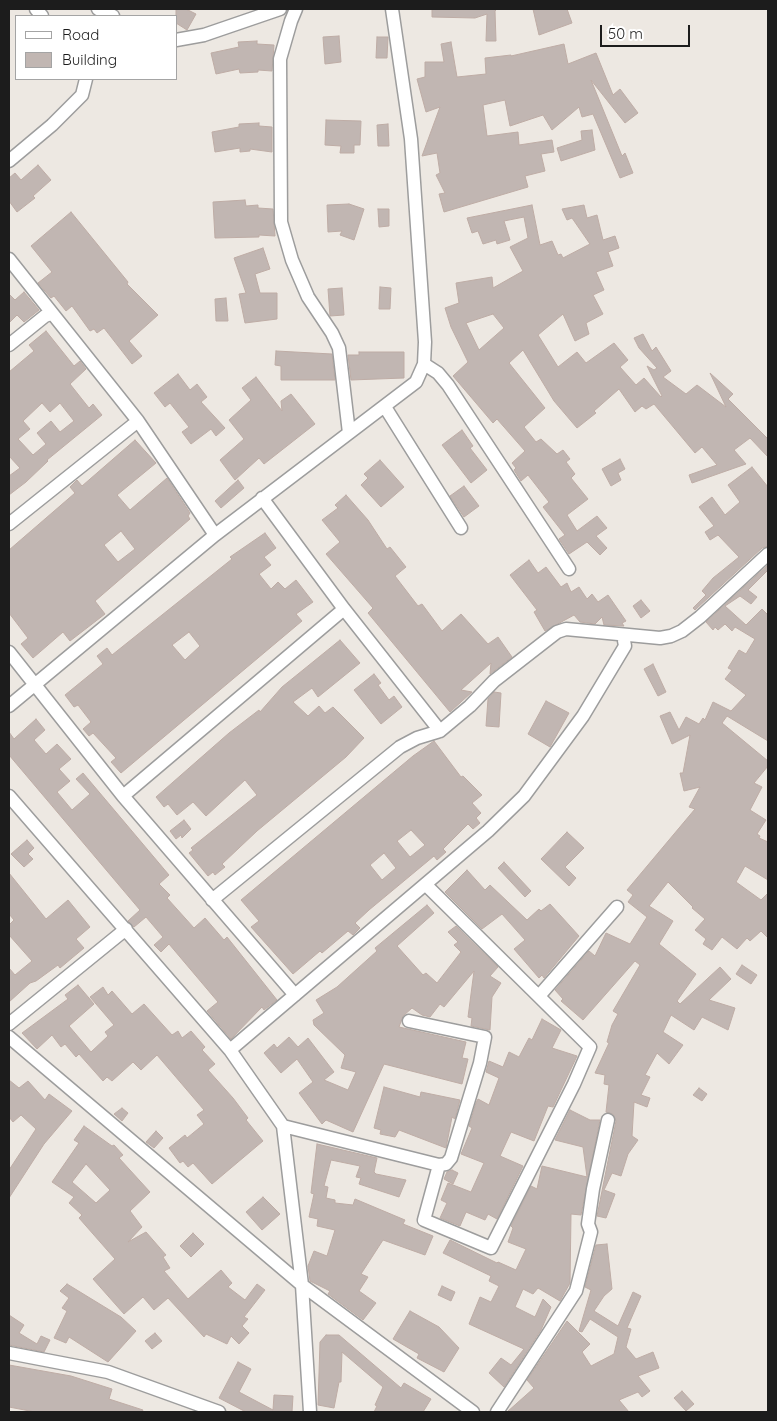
<!DOCTYPE html>
<style>
body{margin:0}
#map{position:relative;width:777px;height:1421px;overflow:hidden;background:#ede8e2;font-family:Quicksand,sans-serif}
canvas{display:block}
.frame{position:absolute;inset:0;border:10px solid #1c1c1c;pointer-events:none}
.legend{position:absolute;left:15px;top:15px;width:162px;height:65px;box-sizing:border-box;background:#fff;border:1px solid #a4a4a4;margin:0;padding:6px 9px;list-style:none;font-size:15px;color:#1c1c1c}
.legend li{display:flex;align-items:center;gap:10px;height:25px}
.legend b{width:25px;border:1px solid #a4a4a4}
.scale{position:absolute;left:600px;top:25px;width:90px;height:22px;box-sizing:border-box;border:2px solid #1c1c1c;border-top:0;padding-left:6px;font-size:15px;line-height:18px;white-space:nowrap;color:#1c1c1c;-webkit-text-stroke:4px #fff;paint-order:stroke}
</style>
<div id="map">
<canvas width="777" height="1421"></canvas>
<div class="frame"></div>
<ul class="legend">
<li><b style="height:6px;background:#fff"></b>Road</li>
<li><b style="height:14px;background:#c1b6b2"></b>Building</li>
</ul>
<div class="scale">50 m</div>
</div>
<script>
const g = document.querySelector('canvas').getContext('2d');
g.lineJoin = 'round';
function fill(path, color) { g.fillStyle = color; g.fill(path, 'evenodd'); }
const poly = rows => new Path2D(rows.map(r => 'M' + r).join(''));
function trace(path, color, width, dash) { g.strokeStyle = color; g.lineWidth = width; g.lineCap = dash ? 'butt' : 'round'; g.setLineDash(dash || []); g.stroke(path); }
const building = poly([
 [176,9,186,9,196,14,187,30,176,23,176,9],
 [432,9,497,9,495,11,496,41,486,41,487,14,475,18,432,17,432,9],
 [533,9,567,9,572,23,539,35,533,9],
 [339,36,341,62,325,64,323,37,339,36],
 [377,37,388,37,387,58,376,58,377,37],
 [257,41,257,44,274,45,272,71,258,70,258,72,240,73,239,69,216,74,211,53,239,47,238,42,257,41],
 [451,42,457,77,486,74,485,58,511,55,511,56,564,44,568,64,596,53,613,95,620,89,638,113,625,123,591,80,622,156,625,153,633,173,620,178,593,114,582,117,579,107,552,130,543,115,510,126,505,100,483,105,487,136,518,132,519,145,552,140,554,152,541,154,545,171,525,176,528,187,444,212,439,194,445,193,436,175,440,173,437,153,422,156,440,107,426,112,417,79,425,77,425,62,444,62,441,44,451,42],
 [326,120,361,121,360,145,354,145,354,153,340,153,341,146,325,145,326,120],
 [259,123,259,126,272,127,272,152,250,149,250,151,240,152,240,148,215,152,212,132,239,127,239,124,259,123],
 [388,124,389,146,378,146,377,125,388,124],
 [592,130,595,150,561,161,557,148,582,140,581,131,592,130],
 [38,165,51,180,33,196,35,198,17,212,9,201,9,178,15,173,21,180,38,165],
 [245,200,246,206,258,205,258,208,273,209,275,236,259,235,259,237,215,238,213,202,245,200],
 [349,204,364,209,354,240,340,235,342,231,328,232,327,205,349,204],
 [532,205,540,245,552,241,558,255,561,254,563,258,590,244,572,218,567,220,562,209,584,205,587,218,597,215,603,240,615,236,619,248,608,252,613,266,596,272,604,290,593,295,603,314,586,323,589,334,575,341,563,314,538,335,558,367,577,352,586,363,614,343,628,360,620,367,636,385,644,378,661,397,662,396,647,366,654,370,657,368,639,348,634,338,643,334,652,351,656,347,671,371,663,377,686,394,697,385,726,407,710,373,733,394,728,399,768,439,768,457,750,438,734,450,746,464,692,483,689,475,717,465,702,447,695,453,654,404,646,409,642,406,635,412,619,389,594,411,596,413,577,428,554,401,523,350,509,363,545,408,524,427,536,442,541,439,557,454,563,450,570,459,566,462,575,474,571,478,588,499,567,515,577,531,597,516,607,528,596,536,607,548,600,555,587,542,569,554,559,539,565,535,543,507,549,502,528,475,521,481,514,470,516,468,512,463,525,451,497,419,493,423,453,376,468,362,451,327,445,308,459,303,456,283,492,277,493,288,523,271,510,247,528,238,524,217,504,221,510,240,497,244,496,240,483,244,478,231,472,233,467,218,532,205],
 [493,314,504,328,479,350,466,323,493,314],
 [378,209,389,209,389,226,379,227,378,209],
 [71,212,128,282,127,284,158,315,129,341,142,356,132,364,104,328,97,333,94,329,90,331,72,306,66,311,54,296,51,298,38,283,52,272,31,246,71,212],
 [263,248,270,269,255,274,260,293,277,293,277,319,245,323,239,294,246,293,234,258,263,248],
 [380,287,391,288,390,309,379,309,380,287],
 [342,288,344,315,330,316,328,289,342,288],
 [24,292,39,310,24,322,17,315,9,323,9,294,15,300,24,292],
 [226,298,228,321,216,321,215,299,226,298],
 [46,331,74,366,80,361,86,369,70,384,89,408,93,404,102,415,47,460,48,461,26,482,9,495,9,476,20,468,9,456,9,372,34,351,29,345,46,331],
 [42,403,50,412,60,403,74,421,60,432,51,421,37,433,46,444,33,455,18,439,30,429,23,421,42,403],
 [276,351,332,354,335,380,281,380,281,366,275,365,276,351],
 [359,352,404,352,404,378,351,380,348,355,359,355,359,352],
 [178,374,190,390,197,384,207,397,201,402,225,428,216,436,211,429,191,444,182,432,189,427,170,403,165,407,154,393,178,374],
 [256,377,282,411,281,401,291,394,315,424,264,464,259,458,235,480,220,460,244,439,229,420,251,400,242,388,256,377],
 [462,430,473,446,470,448,487,470,471,483,442,445,462,430],
 [135,440,156,463,117,495,130,510,167,478,190,513,188,516,190,519,95,601,105,614,70,641,63,632,33,658,21,644,28,638,9,613,9,550,75,493,70,487,77,480,82,486,135,440],
 [121,531,135,549,118,562,104,545,121,531],
 [620,459,625,469,618,473,621,480,611,486,602,469,620,459],
 [380,460,404,487,381,507,361,485,368,478,364,474,380,460],
 [752,467,768,487,768,546,762,548,695,610,693,608,706,595,702,591,713,578,739,557,718,535,710,540,705,532,714,526,699,507,712,497,725,515,740,502,728,485,752,467],
 [238,480,244,488,221,508,215,501,238,480],
 [464,486,479,506,464,517,450,496,464,486],
 [346,495,368,520,387,549,390,547,406,567,395,576,418,606,422,604,442,631,461,614,488,644,498,637,512,657,490,674,491,663,461,690,472,692,450,712,368,613,373,608,326,554,340,542,322,520,338,508,335,505,346,495],
 [265,533,276,548,264,557,271,565,259,574,271,589,278,582,285,589,296,580,313,602,296,614,302,621,121,773,111,762,116,758,93,733,89,736,83,729,91,722,78,705,74,707,65,695,103,664,97,656,107,648,112,655,232,559,230,557,265,533],
 [189,632,200,646,185,660,172,645,189,632],
 [529,560,538,573,546,567,561,587,567,583,571,592,579,587,587,599,592,594,598,602,608,595,626,621,622,623,624,626,604,625,602,617,595,624,580,622,574,615,545,631,534,612,537,610,510,575,529,560],
 [768,565,768,570,748,590,757,597,751,604,740,596,725,606,746,625,762,609,768,615,768,741,727,716,722,723,768,761,768,766,754,783,762,787,750,810,766,820,757,834,760,836,759,838,768,842,768,880,745,866,736,882,761,900,768,893,768,938,761,931,750,941,747,938,737,949,722,937,712,950,703,944,706,939,695,930,705,919,692,908,693,907,668,882,649,906,673,921,659,944,696,974,677,1001,680,1004,720,967,731,979,709,1000,735,1008,728,1030,702,1017,694,1030,671,1015,663,1032,683,1045,669,1064,657,1053,645,1075,650,1077,641,1095,650,1098,647,1107,634,1102,632,1136,638,1140,628,1154,621,1176,612,1173,604,1190,615,1194,606,1218,597,1216,616,1121,613,1114,606,1112,609,1085,604,1084,605,1075,595,1073,609,1043,607,1042,612,1025,618,1014,613,1011,640,965,635,961,583,1020,561,1001,563,999,555,990,589,951,595,956,606,933,630,944,647,917,628,902,633,895,627,890,695,809,689,807,700,787,684,791,680,773,683,773,690,735,672,744,660,716,670,712,679,730,686,717,699,724,703,718,705,720,713,702,731,711,746,695,725,679,732,670,728,668,739,650,746,654,755,639,735,627,732,631,725,624,718,630,715,627,713,630,706,622,768,565],
 [641,600,650,611,641,618,633,606,641,600],
 [340,640,360,663,318,697,312,688,293,702,308,716,319,706,325,713,333,707,364,738,346,757,257,831,222,864,225,867,215,875,213,872,208,876,189,853,193,850,191,848,257,795,245,780,206,816,193,802,177,815,168,804,164,807,156,797,229,733,259,710,260,712,282,687,340,640],
 [653,664,666,692,658,696,644,669,653,664],
 [374,674,381,683,378,685,389,700,394,696,402,707,381,724,354,690,374,674],
 [494,692,501,693,499,727,486,726,488,699,494,692],
 [546,701,569,713,550,747,528,734,546,701],
 [36,719,45,730,34,740,46,754,57,744,71,759,59,769,70,781,57,792,72,810,90,794,76,779,83,773,169,875,159,884,170,895,167,898,194,928,205,918,224,940,227,937,277,1000,264,1010,262,1007,231,1039,207,1011,218,1002,169,944,161,952,154,945,163,937,146,917,134,927,128,921,140,910,9,755,9,732,14,739,36,719],
 [434,741,461,777,463,776,482,795,472,803,481,813,476,818,480,823,473,829,468,824,443,849,446,852,437,860,434,856,369,910,355,923,360,928,353,935,348,931,322,953,320,951,293,974,251,927,259,921,241,900,413,756,434,741],
 [411,830,425,845,410,857,397,841,411,830],
 [384,853,396,868,382,880,370,865,384,853],
 [184,820,191,829,182,838,181,835,176,839,170,831,184,820],
 [567,832,584,848,565,867,576,878,569,886,541,859,567,832],
 [27,840,34,848,28,854,33,859,24,867,11,854,27,840],
 [504,862,531,891,525,897,498,868,504,862],
 [467,870,485,890,490,885,527,920,539,909,541,911,550,904,579,936,544,978,542,975,539,978,514,949,525,940,502,914,482,929,445,892,467,870],
 [9,873,46,919,68,900,90,927,76,939,84,948,60,968,58,965,36,981,30,983,9,1002,9,968,15,975,32,961,9,935,9,925,14,920,9,914,9,873],
 [427,905,434,913,397,946,423,975,426,973,437,983,461,952,454,945,458,942,448,932,456,926,498,967,490,976,501,983,492,997,490,1030,471,1026,472,1018,468,1017,474,971,444,1007,440,1004,430,1017,422,1015,412,1008,403,1016,399,1027,466,1042,462,1058,468,1059,462,1084,384,1064,353,1132,326,1120,322,1124,299,1093,313,1082,297,1059,281,1073,264,1053,274,1044,277,1048,289,1037,298,1047,308,1038,334,1072,324,1080,348,1090,356,1072,341,1068,345,1055,314,1025,313,1020,324,1013,316,1000,337,987,377,951,375,948,427,905],
 [742,965,757,975,751,984,736,974,742,965],
 [78,985,94,1004,69,1026,91,1052,108,1036,105,1032,114,1025,90,997,103,987,108,995,112,991,132,1014,144,1004,172,1035,178,1031,182,1038,191,1031,205,1047,202,1050,215,1064,208,1070,233,1098,248,1118,246,1120,263,1141,212,1184,193,1163,188,1167,183,1161,180,1163,169,1148,185,1135,187,1138,204,1124,197,1115,204,1110,157,1055,141,1070,133,1062,112,1081,107,1077,103,1081,79,1054,76,1057,65,1044,61,1047,52,1035,37,1049,22,1033,68,999,65,995,78,985],
 [542,1019,561,1030,552,1048,577,1056,553,1107,548,1106,534,1141,511,1132,500,1156,523,1166,497,1219,488,1214,485,1220,466,1212,460,1226,440,1218,447,1203,441,1200,448,1183,471,1192,484,1163,461,1154,472,1128,469,1126,476,1103,478,1099,489,1105,499,1078,486,1072,489,1061,503,1067,509,1052,519,1057,529,1038,532,1040,542,1019],
 [9,1080,19,1088,28,1081,45,1100,49,1094,72,1111,44,1144,9,1198,9,1170,36,1129,21,1115,13,1122,9,1117,9,1080],
 [384,1087,420,1097,421,1092,460,1100,455,1119,452,1117,446,1148,399,1130,395,1137,380,1134,381,1130,374,1128,384,1087],
 [699,1088,707,1094,702,1101,693,1095,699,1088],
 [122,1108,128,1113,122,1121,114,1114,122,1108],
 [570,1110,590,1120,600,1120,581,1215,571,1214,570,1283,560,1301,538,1288,533,1294,523,1289,515,1307,535,1317,543,1299,551,1307,541,1330,504,1387,489,1373,501,1358,511,1365,524,1349,469,1324,480,1297,491,1302,499,1286,489,1281,491,1276,443,1253,450,1240,497,1263,498,1262,516,1270,526,1249,508,1242,513,1228,511,1226,531,1186,537,1189,542,1166,587,1177,583,1147,555,1140,570,1110],
 [84,1126,112,1146,114,1145,123,1155,119,1158,150,1192,130,1211,142,1227,128,1242,146,1232,166,1255,163,1257,170,1268,164,1271,188,1299,221,1270,232,1283,228,1287,245,1300,257,1284,265,1290,244,1317,248,1319,242,1326,249,1333,239,1344,231,1336,227,1344,206,1334,204,1337,168,1298,154,1310,143,1297,124,1314,93,1279,115,1259,79,1218,82,1215,69,1203,74,1197,52,1182,79,1143,74,1140,84,1126],
 [86,1164,110,1190,96,1203,72,1182,86,1164],
 [156,1131,163,1138,154,1148,146,1142,156,1131],
 [317,1144,377,1158,374,1172,376,1174,406,1180,399,1197,359,1184,361,1178,356,1177,360,1166,331,1160,324,1186,328,1187,326,1198,335,1200,335,1203,353,1205,355,1199,405,1220,403,1224,433,1236,425,1255,383,1240,361,1274,368,1277,359,1291,376,1303,363,1320,328,1294,330,1291,310,1281,308,1266,314,1251,327,1256,335,1230,317,1226,318,1219,309,1217,314,1194,311,1193,317,1144],
 [452,1170,458,1173,453,1184,444,1179,447,1172,452,1170],
 [263,1197,280,1214,262,1230,246,1212,263,1197],
 [193,1233,204,1244,191,1257,180,1246,193,1233],
 [607,1244,612,1289,604,1296,594,1311,618,1326,633,1292,641,1296,627,1328,631,1329,626,1347,636,1359,653,1352,659,1368,638,1376,650,1391,642,1397,638,1392,619,1400,629,1412,507,1412,534,1388,527,1380,567,1321,590,1344,582,1352,591,1366,614,1354,618,1337,590,1319,582,1332,579,1331,591,1290,585,1287,596,1245,607,1244],
 [67,1284,121,1317,136,1331,108,1362,69,1337,66,1343,54,1338,67,1311,62,1308,69,1298,60,1291,67,1284],
 [442,1286,455,1292,451,1301,438,1295,442,1286],
 [410,1311,439,1327,459,1348,444,1372,417,1358,419,1354,393,1339,410,1311],
 [9,1315,24,1325,19,1333,37,1344,41,1336,50,1340,44,1352,9,1345,9,1315],
 [155,1333,162,1341,152,1349,145,1341,155,1333],
 [326,1335,339,1335,401,1388,404,1383,431,1399,423,1412,374,1412,377,1406,375,1405,383,1387,342,1352,341,1382,339,1382,334,1408,318,1405,320,1342,326,1335],
 [238,1362,251,1369,239,1392,273,1410,274,1395,293,1396,292,1412,246,1412,219,1398,238,1362],
 [9,1365,71,1376,112,1389,109,1399,143,1410,142,1412,35,1412,9,1407,9,1365],
 [682,1391,694,1404,686,1411,674,1398,682,1391]
]);
fill(building, '#c1b6b2');
trace(building, '#beaca5', 1);
const minor = poly([
 [36,9,42,16],
 [98,9,113,16],
 [296,9,291,21,280,59,281,222,292,260,308,297,332,333,339,348,349,433],
 [176,40,204,35,280,9],
 [9,161,52,125,82,95,86,79],
 [9,259,138,421,215,535],
 [9,345,45,316,51,314],
 [424,364,438,373,448,385,569,569],
 [385,407,461,528],
 [262,498,344,609,440,731],
 [9,524,138,421],
 [9,652,123,796,295,995],
 [9,706,215,535,416,382,424,364,425,342,411,139,392,9],
 [9,796,230,1050,283,1126,302,1285,310,1412],
 [123,796,344,609],
 [426,885,590,1047,574,1084,491,1248,424,1220,439,1165],
 [212,900,400,747,417,738,440,731,470,706,494,681,557,632,566,629,660,638,671,636,682,631,700,617,768,554],
 [539,996,617,907],
 [9,1024,126,929],
 [9,1037,302,1285,473,1412],
 [230,1050,488,831,524,796,583,716,625,646,623,635],
 [283,1126,439,1165,446,1164,451,1158,480,1063,485,1037,409,1021],
 [9,1353,108,1372,219,1412],
 [497,1412,576,1291,591,1232,588,1224,593,1189,608,1120]
]);
trace(minor, '#9d9d9d', 15);
trace(minor, '#fff', 12);
</script>
